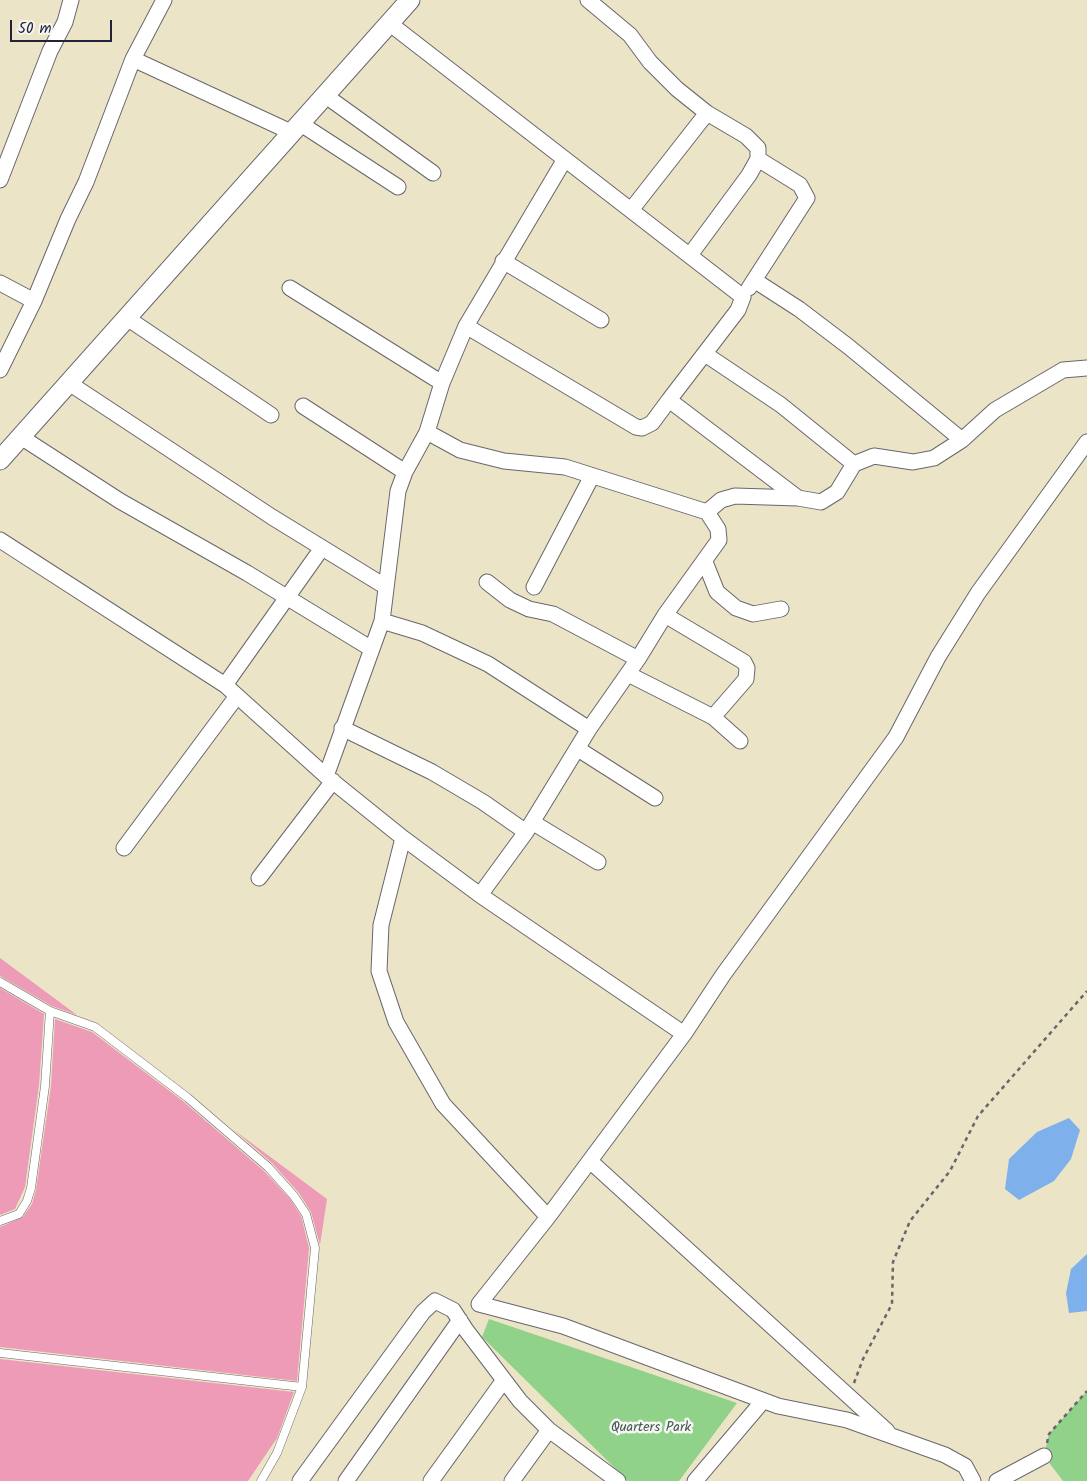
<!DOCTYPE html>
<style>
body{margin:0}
#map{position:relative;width:1087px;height:1481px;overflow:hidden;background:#ece4c7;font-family:Kalam,sans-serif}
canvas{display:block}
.scale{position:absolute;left:10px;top:20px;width:102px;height:22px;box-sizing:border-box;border:2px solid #22223b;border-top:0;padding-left:6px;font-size:15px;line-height:18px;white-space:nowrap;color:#22223b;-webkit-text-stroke:4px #f6f6f2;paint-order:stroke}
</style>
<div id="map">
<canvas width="1087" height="1481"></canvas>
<div class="scale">50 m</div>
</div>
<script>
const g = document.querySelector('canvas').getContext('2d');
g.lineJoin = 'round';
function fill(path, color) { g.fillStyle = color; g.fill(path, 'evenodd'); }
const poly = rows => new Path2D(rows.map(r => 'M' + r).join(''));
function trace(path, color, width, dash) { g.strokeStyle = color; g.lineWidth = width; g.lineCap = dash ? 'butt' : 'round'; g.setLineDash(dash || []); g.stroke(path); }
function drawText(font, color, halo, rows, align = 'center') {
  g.font = font + ' Kalam,sans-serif'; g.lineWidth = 5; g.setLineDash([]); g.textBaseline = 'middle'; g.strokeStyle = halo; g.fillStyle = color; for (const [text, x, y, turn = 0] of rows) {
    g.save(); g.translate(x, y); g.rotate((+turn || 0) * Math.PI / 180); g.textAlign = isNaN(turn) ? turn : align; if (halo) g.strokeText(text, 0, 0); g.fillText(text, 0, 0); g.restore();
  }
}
fill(poly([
 [489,1319,737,1403,679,1481,628,1481,482,1337],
 [1087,1391,1087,1481,1063,1481,1044,1456,1049,1434]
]), '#90d28a');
fill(poly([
 [1069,1118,1080,1130,1071,1159,1054,1181,1019,1200,1005,1189,1009,1159,1037,1132],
 [1087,1254,1087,1311,1069,1313,1066,1293,1071,1269]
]), '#7eb1eb');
fill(poly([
 [0,958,77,1015,52,1006,0,976],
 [0,988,44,1014,39,1085,25,1187,15,1209,0,1215],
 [55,1019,92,1032,184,1102,264,1171,290,1199,301,1216,309,1248,297,1381,0,1347,0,1227,23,1217,32,1204,36,1190,51,1086],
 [234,1130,327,1199,320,1245,311,1212,299,1193,272,1163],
 [0,1359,294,1392,277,1438,248,1481,0,1481]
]), '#ed9bb6');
const service = poly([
 [0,982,50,1011,95,1027,188,1098,268,1167,294,1196,306,1214,315,1248,302,1387,277,1453,261,1481],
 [0,1221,19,1214,27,1201,31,1188,45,1086,50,1011],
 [0,1353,302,1387]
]);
const minor = poly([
 [588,0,630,35,650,62,677,89,707,113,746,136,758,148,758,159,749,175,690,255],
 [389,23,743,297,738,310,669,400,798,498],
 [133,59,293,133],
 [326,96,433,173],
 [301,124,398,187],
 [0,180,50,51,65,22,71,0],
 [631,210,707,113],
 [503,261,601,320],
 [754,280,799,309,849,347,962,440],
 [0,283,34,301],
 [290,288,442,383],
 [749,288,807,198,800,185,758,159],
 [127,318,271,415],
 [466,326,636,427,642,428,652,423,669,400],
 [705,354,781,405,854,464],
 [0,370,34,301,68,219,86,182,133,59,164,0],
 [69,383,272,517,386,587],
 [303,406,405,472],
 [427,432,460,450,504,461,565,467,707,512,721,500,735,496,798,498,821,502,837,492,854,464,874,456,913,462,934,458,962,440,995,410,1063,370,1087,368],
 [21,437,120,501,247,573,370,648],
 [0,540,225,685,326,776,403,838,480,895,684,1034],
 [705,562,717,592,736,608,753,614,781,609],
 [487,582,510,600,529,609,553,614,638,659],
 [534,587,592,476],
 [665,615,744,662,747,668,746,679,713,717],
 [382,621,422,633,488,664,589,729],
 [628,674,713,717,740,741],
 [225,685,322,548],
 [342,728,432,772,483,802,526,832],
 [578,749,655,798],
 [326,776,382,621,398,491,405,472,427,432,442,383,466,326,565,159],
 [532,822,598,862],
 [403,838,381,925,379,971,396,1022,443,1104,548,1217,479,1304,563,1326,778,1406,847,1420,945,1455,965,1466,973,1481],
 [124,848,237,696],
 [259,878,333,781],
 [480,895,526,832,589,729,638,659,665,615,719,540,718,529,707,512],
 [590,1161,887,1431],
 [548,1217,684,1034,723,975,896,737,938,657,978,593,1087,442],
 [300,1481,423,1312,435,1301,453,1310,466,1330,520,1401,549,1430,618,1481],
 [346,1481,460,1320],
 [431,1481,504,1380],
 [512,1481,549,1430],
 [695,1481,763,1401],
 [997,1481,1044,1456]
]);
const tertiary = poly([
 [0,460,410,0]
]);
trace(service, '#69666c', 9);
trace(minor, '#69666c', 17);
trace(tertiary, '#69666c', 21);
trace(poly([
 [854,1383,863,1359,892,1304,893,1262,910,1221,950,1171,978,1116,1087,991],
 [1047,1443,1049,1434,1087,1391]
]), '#69666c', 2.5, [4, 4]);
trace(service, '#fff', 8);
trace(minor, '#fff', 15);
trace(tertiary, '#fff', 19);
drawText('14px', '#435753', '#f6f6f2', [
 ["Quarters Park",651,1429]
]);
</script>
